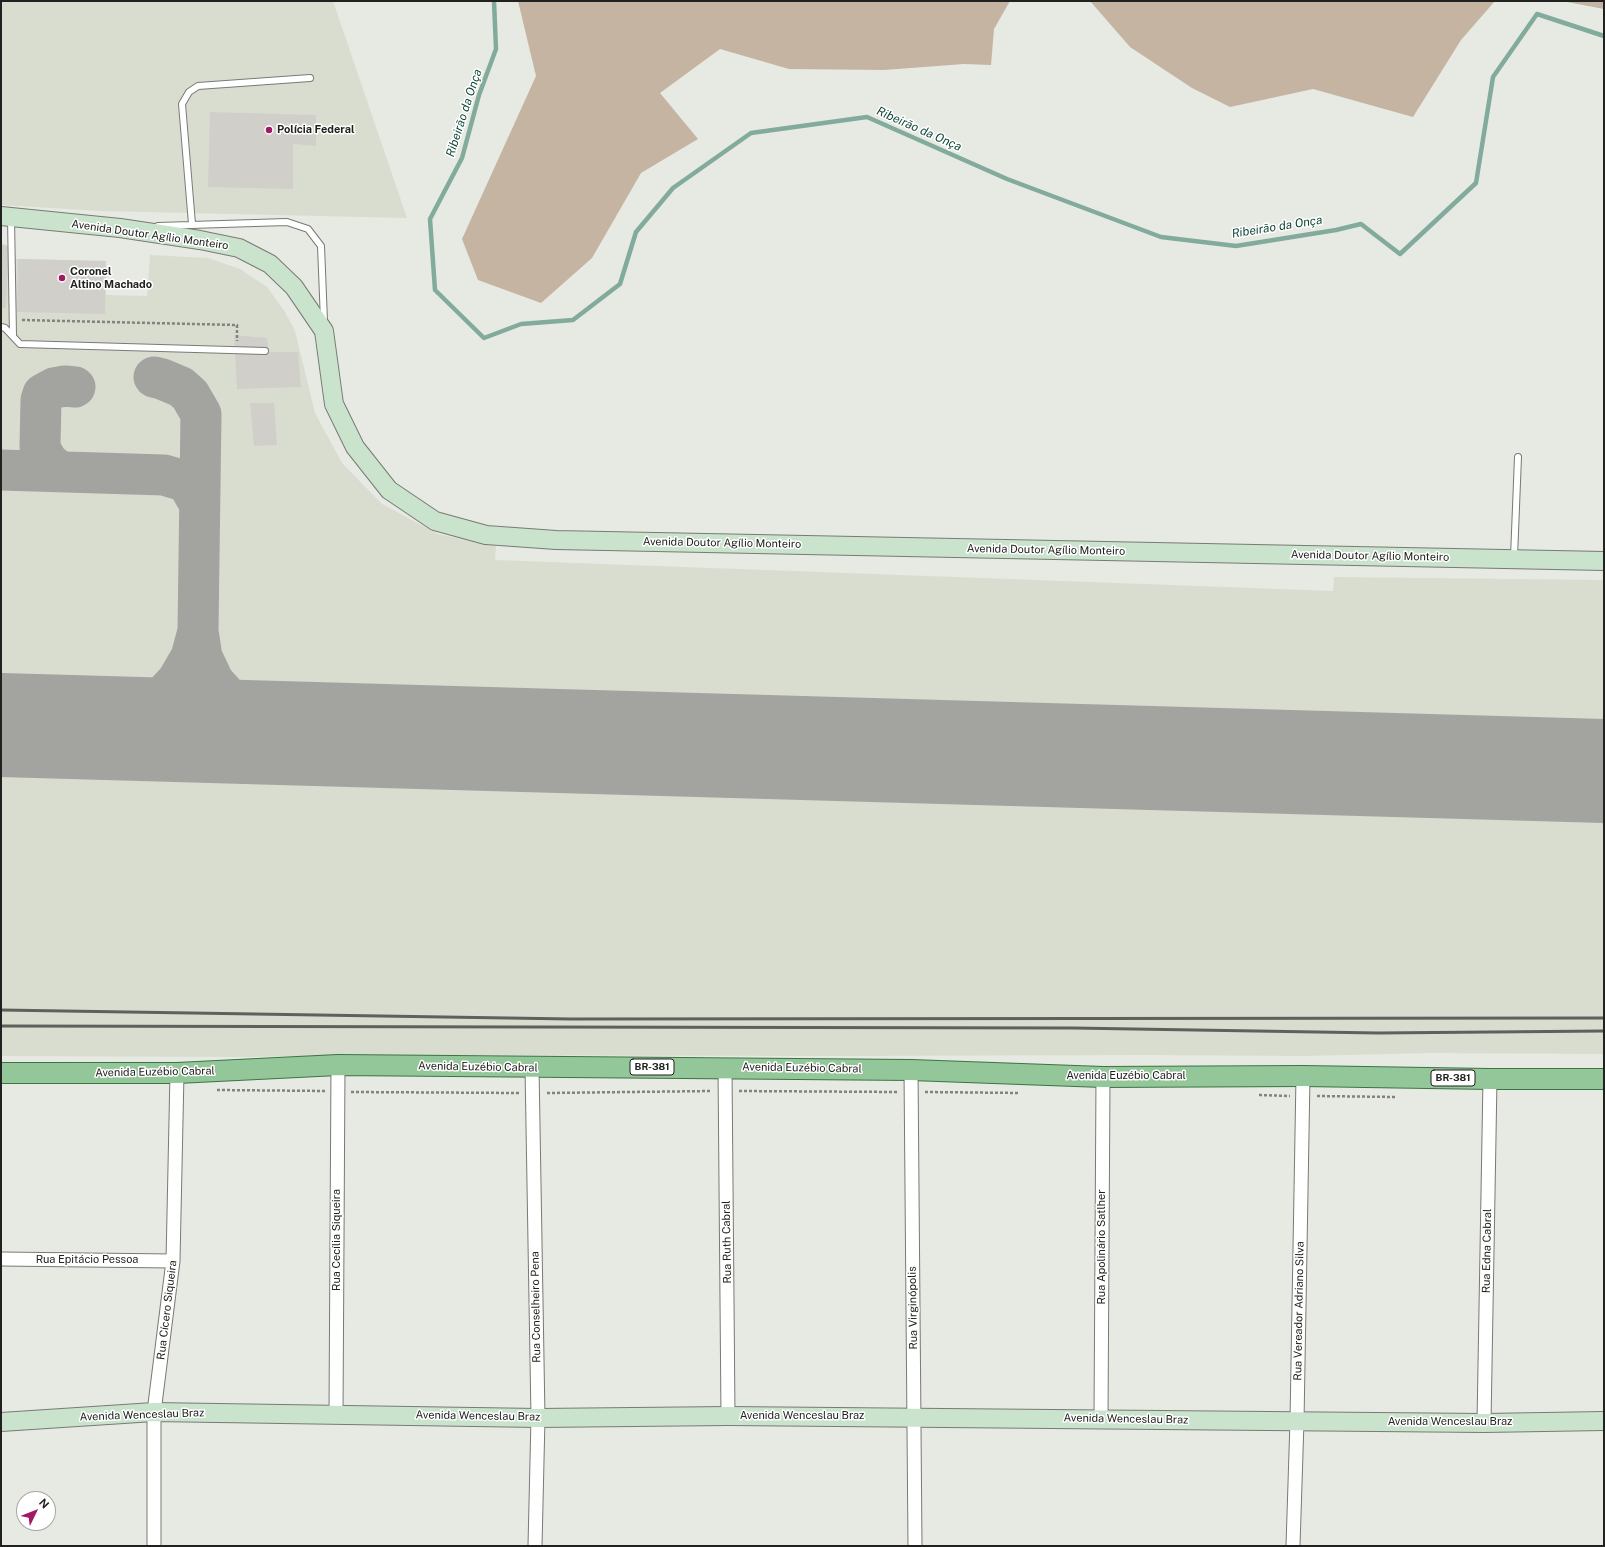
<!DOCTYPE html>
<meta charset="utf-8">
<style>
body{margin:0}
#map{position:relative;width:1605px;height:1547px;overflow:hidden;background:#e7e9e3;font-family:"Public Sans",sans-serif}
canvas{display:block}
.frame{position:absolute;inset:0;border:2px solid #21211f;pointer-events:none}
.north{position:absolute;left:16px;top:1491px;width:40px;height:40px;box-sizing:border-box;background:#fff;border:1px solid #a6a6a5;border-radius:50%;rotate:47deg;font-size:11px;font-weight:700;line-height:16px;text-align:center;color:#21211f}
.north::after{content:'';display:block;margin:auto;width:14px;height:18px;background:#a21a65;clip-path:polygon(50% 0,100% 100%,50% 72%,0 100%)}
</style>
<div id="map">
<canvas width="1605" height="1547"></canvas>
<div class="frame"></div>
<div class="north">N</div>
</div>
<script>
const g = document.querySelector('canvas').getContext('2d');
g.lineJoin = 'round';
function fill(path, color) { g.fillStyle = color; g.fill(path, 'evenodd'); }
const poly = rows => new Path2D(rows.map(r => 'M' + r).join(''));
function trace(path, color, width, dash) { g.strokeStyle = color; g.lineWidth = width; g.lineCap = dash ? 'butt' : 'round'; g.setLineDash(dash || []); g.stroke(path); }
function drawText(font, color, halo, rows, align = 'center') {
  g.font = font + ' "Public Sans",sans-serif'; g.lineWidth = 3; g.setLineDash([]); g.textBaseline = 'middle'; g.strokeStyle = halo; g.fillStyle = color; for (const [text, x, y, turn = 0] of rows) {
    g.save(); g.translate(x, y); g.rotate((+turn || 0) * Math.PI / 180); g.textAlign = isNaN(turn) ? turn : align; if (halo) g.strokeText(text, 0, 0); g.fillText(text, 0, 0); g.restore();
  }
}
fill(poly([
 [1,1,333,1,407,218,101,211,1,205],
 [1,243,9,246,8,257,18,259,106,261,106,295,147,296,150,255,208,258,240,269,267,287,285,312,295,331,315,413,342,463,382,504,438,534,496,546,495,560,1333,591,1334,577,1604,580,1604,1054,1429,1053,1303,1056,1147,1055,836,1056,360,1055,247,1057,1,1056]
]), '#d9ddd0');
fill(poly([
 [518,1,1010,1,994,29,991,65,964,64,884,70,789,69,720,49,660,93,698,139,641,173,592,258,541,303,478,280,462,239,536,76],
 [1090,1,1495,1,1461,40,1413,117,1313,89,1230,107,1192,88,1130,47],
 [1562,1,1604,1,1604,9]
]), '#c5b4a2');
trace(poly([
 [494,1,496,49,479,95,462,158,430,219,435,290,484,338,521,324,573,320,620,284,636,232,673,188,751,133,867,117,1007,179,1161,237,1236,246,1336,230,1361,224,1400,254,1476,183,1493,77,1537,14,1604,36]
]), '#83ab9d', 4.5);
trace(poly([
 [1,470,164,475,181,480,188,484,199,503],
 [65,472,57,470,47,461,42,452,40,446,41,400,43,394,54,388,65,386,75,387],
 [198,631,202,657,214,682,240,711,257,722,275,728,303,734],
 [69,727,123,720,151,705,164,695,177,681,191,657,198,631,201,414,190,395,181,387,162,379,154,377]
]), '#a3a4a0', 41);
trace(poly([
 [1,725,1604,771]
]), '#a3a4a0', 104);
fill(poly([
 [210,112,316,115,316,146,293,144,293,189,208,187],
 [1,245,9,246,6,308,1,308],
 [18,259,106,261,105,314,17,312],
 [234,335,267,338,269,352,298,352,301,387,237,389],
 [250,403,274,403,277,445,254,446]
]), '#d1cfc9');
const lane = poly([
 [11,218,13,336],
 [192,224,182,104,189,92,198,86,310,78],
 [158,226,287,222,308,229,321,246,324,321],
 [1,327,5,328,20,344,265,351],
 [1514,557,1518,457]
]);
const street = poly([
 [532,1067,538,1418,535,1546],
 [725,1068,728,1416],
 [911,1070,915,1546],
 [1,1259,173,1261],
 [336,1414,338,1065],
 [1101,1418,1103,1077],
 [1484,1423,1490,1079],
 [154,1546,154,1412,173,1261,177,1073],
 [1293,1546,1297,1421,1303,1076]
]);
const secondary = poly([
 [1,216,120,228,200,240,239,248,270,264,294,287,324,331,334,404,355,447,389,490,435,521,486,535,556,540,1604,561],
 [1,1422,154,1412,538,1418,728,1416,1484,1423,1604,1421]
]);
const primary = poly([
 [1,1073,177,1073,338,1065,911,1070,1103,1077,1303,1076,1490,1079,1604,1079]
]);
trace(lane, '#797a75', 8);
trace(street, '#797a75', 15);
trace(secondary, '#797a75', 20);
trace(primary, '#3c7443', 22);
trace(poly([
 [22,320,237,325,237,341],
 [217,1090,326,1091],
 [739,1091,898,1092],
 [351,1092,520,1093],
 [925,1092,1020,1093],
 [547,1093,712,1091],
 [1259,1095,1290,1096],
 [1317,1096,1396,1097]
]), '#82837f', 2.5, [3, 2]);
trace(lane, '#fff', 6);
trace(street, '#fff', 13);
trace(secondary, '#c9e3cc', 18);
trace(primary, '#93c79a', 20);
trace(poly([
 [1,1010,571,1019,1604,1018],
 [1,1026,1073,1028,1378,1033,1604,1031]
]), '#5f5f5c', 3);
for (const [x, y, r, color] of [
 [269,130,4,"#a21a65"],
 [62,278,4,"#a21a65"]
]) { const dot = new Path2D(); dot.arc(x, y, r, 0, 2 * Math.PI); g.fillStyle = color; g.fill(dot); trace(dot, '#fff', 1.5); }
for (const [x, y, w] of [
 [652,1067,44],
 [1453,1078,44]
]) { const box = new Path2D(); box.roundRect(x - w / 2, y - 8, w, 16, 3); g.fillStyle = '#fff'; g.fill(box); trace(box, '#21211f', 1); }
drawText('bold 10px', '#21211f', null, [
 ["BR-381",652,1067],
 ["BR-381",1453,1078]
]);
drawText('bold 11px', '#21211f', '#fff', [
 ["Polícia Federal",277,130],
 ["Coronel",70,272],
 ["Altino Machado",70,285]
], 'left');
drawText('11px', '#21211f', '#fff', [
 ["Avenida Doutor Agílio Monteiro",150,235,8],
 ["Avenida Doutor Agílio Monteiro",722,543,1],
 ["Avenida Doutor Agílio Monteiro",1046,550,1],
 ["Avenida Doutor Agílio Monteiro",1370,556,1],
 ["Avenida Euzébio Cabral",478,1067,1],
 ["Avenida Euzébio Cabral",802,1068,1],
 ["Avenida Euzébio Cabral",155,1072,-1],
 ["Avenida Euzébio Cabral",1126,1076],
 ["Rua Cecília Siqueira",337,1240,-90],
 ["Rua Ruth Cabral",727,1242,-91],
 ["Rua Apolinário Satlher",1102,1247,-90],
 ["Rua Edna Cabral",1487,1251,-89],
 ["Rua Epitácio Pessoa",87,1260],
 ["Rua Conselheiro Pena",536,1307,-91],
 ["Rua Virginópolis",913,1308,-91],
 ["Rua Cícero Siqueira",167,1310,-83],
 ["Rua Vereador Adriano Silva",1299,1311,-89],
 ["Avenida Wenceslau Braz",142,1415,-2],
 ["Avenida Wenceslau Braz",478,1416,1],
 ["Avenida Wenceslau Braz",802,1416],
 ["Avenida Wenceslau Braz",1126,1419,1],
 ["Avenida Wenceslau Braz",1450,1422]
]);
drawText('italic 12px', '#104739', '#fff', [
 ["Ribeirão da Onça",464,113,-72],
 ["Ribeirão da Onça",919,129,24],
 ["Ribeirão da Onça",1277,227,-9]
]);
</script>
